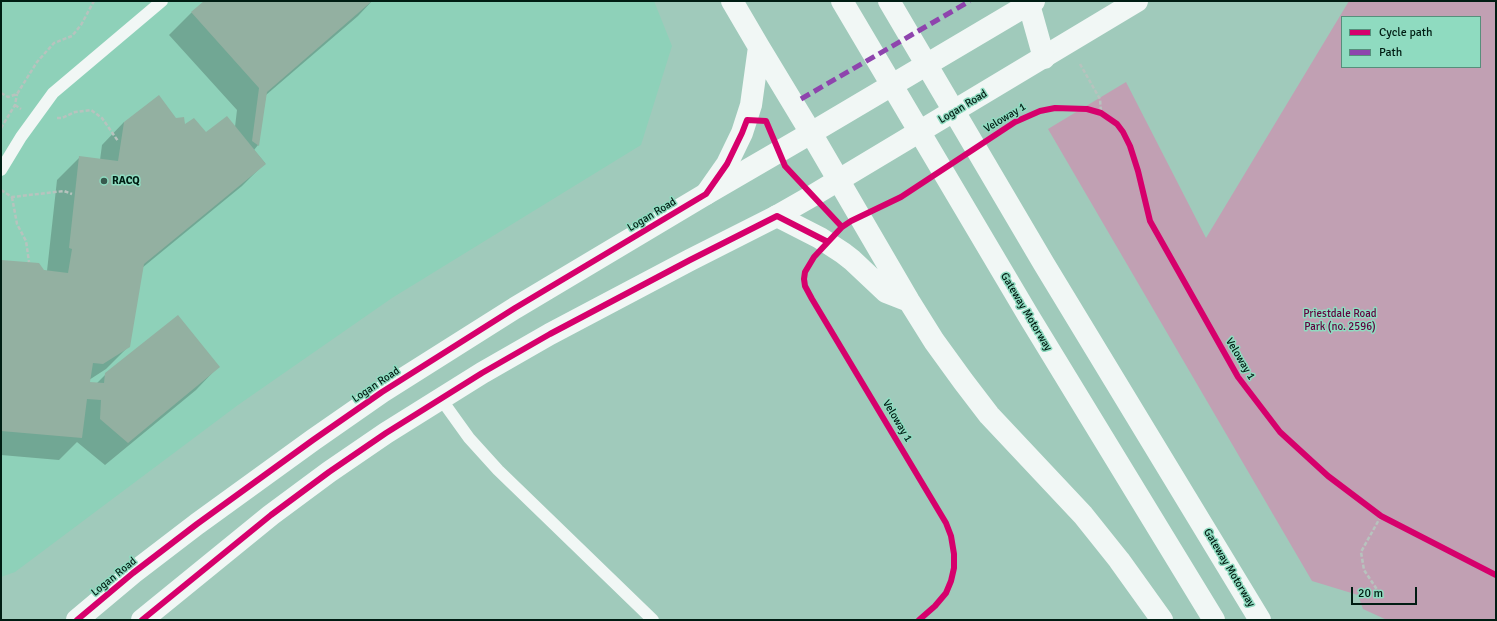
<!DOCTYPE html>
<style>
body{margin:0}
#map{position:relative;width:1497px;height:621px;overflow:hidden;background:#a0cabb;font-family:Signika,sans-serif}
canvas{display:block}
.frame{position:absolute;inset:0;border:2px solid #001d13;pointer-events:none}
.legend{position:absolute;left:1341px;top:16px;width:140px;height:52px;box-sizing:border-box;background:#8fdbc0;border:1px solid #568f7b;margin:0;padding:5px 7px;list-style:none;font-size:12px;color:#001d13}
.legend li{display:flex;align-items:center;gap:8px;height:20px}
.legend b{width:20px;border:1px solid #568f7b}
.scale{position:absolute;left:1351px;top:587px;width:66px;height:18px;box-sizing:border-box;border:2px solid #001d13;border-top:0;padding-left:5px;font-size:12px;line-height:14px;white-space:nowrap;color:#001d13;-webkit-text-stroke:3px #8fdbc0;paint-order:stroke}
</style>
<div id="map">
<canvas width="1497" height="621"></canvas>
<div class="frame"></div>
<ul class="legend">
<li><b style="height:5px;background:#d6006c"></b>Cycle path</li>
<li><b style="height:5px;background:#8e44ad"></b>Path</li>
</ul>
<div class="scale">20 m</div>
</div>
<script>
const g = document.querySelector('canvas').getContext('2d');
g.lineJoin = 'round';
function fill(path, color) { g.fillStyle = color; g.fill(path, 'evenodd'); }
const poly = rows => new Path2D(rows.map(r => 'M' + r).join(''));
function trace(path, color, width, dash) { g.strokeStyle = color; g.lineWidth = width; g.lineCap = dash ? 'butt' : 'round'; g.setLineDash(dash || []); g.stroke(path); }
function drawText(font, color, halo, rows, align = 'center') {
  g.font = font + ' Signika,sans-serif'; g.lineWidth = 3; g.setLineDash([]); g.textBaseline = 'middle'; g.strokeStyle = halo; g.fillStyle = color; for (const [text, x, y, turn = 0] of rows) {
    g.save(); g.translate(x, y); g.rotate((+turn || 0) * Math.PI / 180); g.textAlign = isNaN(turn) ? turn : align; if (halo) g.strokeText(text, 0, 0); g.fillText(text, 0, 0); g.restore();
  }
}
fill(poly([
 [1,1,654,1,672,46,641,145,392,298,238,405,15,572,1,577]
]), '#8ed1b9');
fill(poly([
 [1349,1,1496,1,1496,620,1387,620,1363,609,1358,595,1312,581,1048,129,1126,82,1206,238],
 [1342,17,1480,17,1480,67,1342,67]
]), '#c1a0b3');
fill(poly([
 [206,1,372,1,358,16,266,95,258,145,254,150,265,163,242,186,142,268,129,346,106,369,89,380,88,383,96,384,106,374,218,367,196,390,105,465,77,442,59,460,1,455,1,261,47,271,57,180,80,157,100,160,102,145,124,122,175,119,184,125,206,133,235,127,237,110,169,35,191,13]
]), '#0003');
fill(poly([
 [204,1,372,1,267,92,259,146,252,141,259,88,191,12],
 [159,95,176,118,184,117,185,124,194,118,206,132,227,116,266,164,144,264,130,347,103,364,93,363,90,382,104,383,105,373,178,315,220,367,128,443,100,419,101,400,87,399,82,438,1,431,1,260,39,263,44,270,68,273,72,249,69,248,79,156,118,161,124,122]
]), '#93b0a1');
trace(poly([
 [1080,64,1100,99,1101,113],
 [1,93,8,97,17,94,37,62,54,43,72,36,81,25,94,1],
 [15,105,21,109],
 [57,118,62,118,75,112,91,110,102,118,118,141],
 [1,128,15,105,17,94],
 [1,190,12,197,64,191,72,194],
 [12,197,17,224,26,241,29,262],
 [1381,516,1361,552,1364,570,1382,597]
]), '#b7c3be', 2.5, [4, 2]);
trace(poly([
 [1,170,21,137,53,93,162,1],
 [441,399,469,438,498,470,653,620]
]), '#f1f7f5', 12);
trace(poly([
 [77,620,133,573,197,524,313,440,382,392,515,308,706,194,811,133,1034,1],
 [142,620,271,515,329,472,386,433,482,373,550,334,690,260,777,216,812,196,1137,1]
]), '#f1f7f5', 22);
trace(poly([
 [732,1,759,47,811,133,909,301,934,341,963,381,989,415,1083,515,1119,560,1162,620],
 [842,1,1028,315,1214,620],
 [889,1,1044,264,1260,620],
 [1028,1,1044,58],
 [706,194,727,164,742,133,751,105,759,47],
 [777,216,820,238,843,253,852,260,886,292,909,301]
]), '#f1f7f5', 22);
trace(poly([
 [801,99,970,1]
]), '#8e44ad', 5, [10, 5]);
trace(poly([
 [77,620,133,573,197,524,313,440,382,392,515,308,706,194,727,164,742,133,747,120,766,121,785,166,842,227],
 [142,620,271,515,329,472,386,433,482,373,550,334,690,260,777,216,828,242],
 [919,620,935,606,946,593,951,581,954,568,954,554,951,536,946,523,812,299,805,286,804,279,805,272,814,257,842,227,851,221,901,197,1015,122,1040,111,1055,108,1087,109,1101,113,1117,124,1123,132,1130,146,1138,171,1150,221,1238,377,1280,432,1328,476,1381,516,1496,575]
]), '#d6006c', 6);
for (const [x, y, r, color] of [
 [104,181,4,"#385a4e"]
]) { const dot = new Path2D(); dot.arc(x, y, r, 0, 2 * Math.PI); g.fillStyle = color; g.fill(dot); trace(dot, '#8fdbc0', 1.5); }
drawText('11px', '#001d13', '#8fdbc0', [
 ["Logan Road",963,107,-31],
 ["Veloway 1",1005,118,-31],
 ["Logan Road",652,215,-31],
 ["Gateway Motorway",1026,312,59],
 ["Veloway 1",1240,359,59],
 ["Logan Road",376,385,-34],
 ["Veloway 1",897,421,59],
 ["Gateway Motorway",1229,568,59],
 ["Logan Road",114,577,-39]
]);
drawText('bold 11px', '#001d13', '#8fdbc0', [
 ["RACQ",112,181]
], 'left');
drawText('11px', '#61003e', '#8fdbc0', [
 ["Priestdale Road",1340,314],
 ["Park (no. 2596)",1340,327]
]);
</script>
